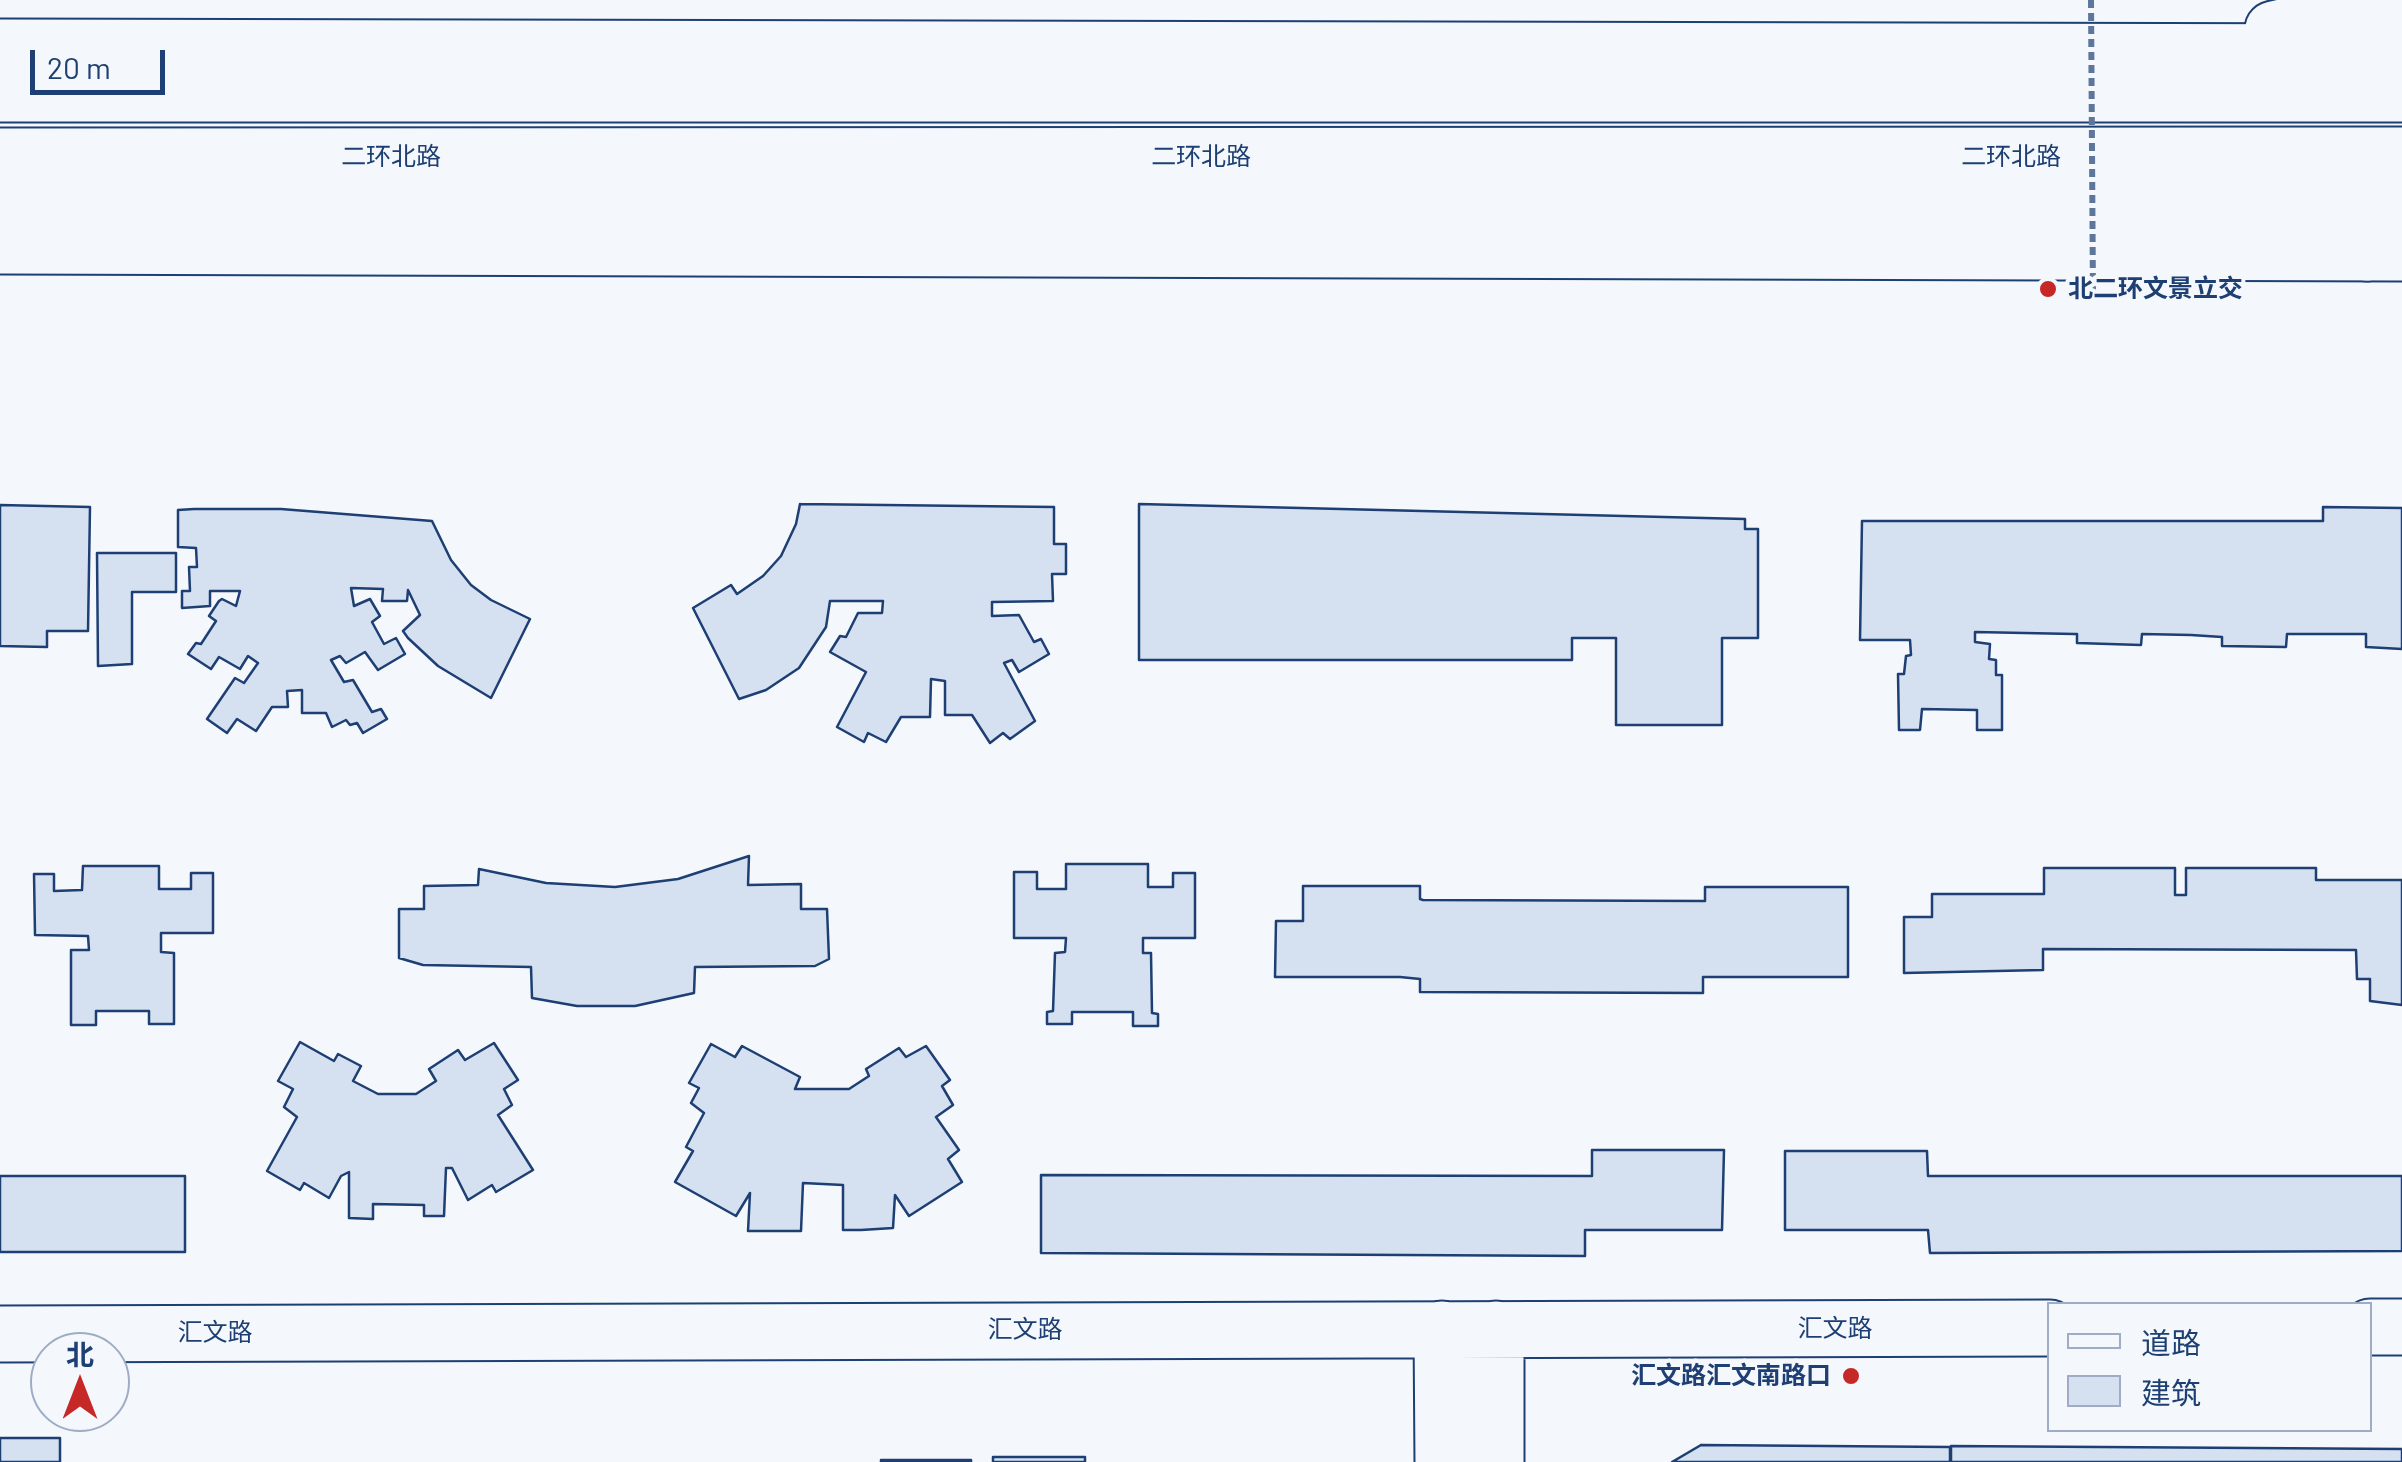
<!DOCTYPE html>
<meta charset="utf-8">
<style>
body{margin:0}
#map{position:relative;width:2402px;height:1462px;overflow:hidden;background:#f4f7fb;font-family:Barlow,"Noto Sans SC",sans-serif}
canvas{display:block}
.legend{position:absolute;left:2047px;top:1302px;width:325px;height:130px;box-sizing:border-box;background:#f4f7fb;border:2px solid #9eadc5;margin:0;padding:12px 18px;list-style:none;font-size:30px;color:#1d3f73}
.legend li{display:flex;align-items:center;gap:20px;height:50px}
.legend b{width:50px;border:2px solid #9eadc5}
.north{position:absolute;left:30px;top:1332px;width:100px;height:100px;box-sizing:border-box;background:#f4f7fb;border:2px solid #9eadc5;border-radius:50%;rotate:0deg;font-size:28px;font-weight:700;line-height:40px;text-align:center;color:#1d3f73}
.north::after{content:'';display:block;margin:auto;width:35px;height:45px;background:#c62828;clip-path:polygon(50% 0,100% 100%,50% 72%,0 100%)}
.scale{position:absolute;left:30px;top:50px;width:135px;height:45px;box-sizing:border-box;border:5px solid #1d3f73;border-top:0;padding-left:12px;font-size:30px;line-height:35px;white-space:nowrap;color:#1d3f73;-webkit-text-stroke:8px #f4f7fb;paint-order:stroke}
</style>
<div id="map">
<canvas width="2402" height="1462"></canvas>
<ul class="legend">
<li><b style="height:12px;background:#f4f7fb"></b>道路</li>
<li><b style="height:28px;background:#d5e0f0"></b>建筑</li>
</ul>
<div class="north">北</div>
<div class="scale">20 m</div>
</div>
<script>
const g = document.querySelector('canvas').getContext('2d');
g.lineJoin = 'round';
function fill(path, color) { g.fillStyle = color; g.fill(path, 'evenodd'); }
const poly = rows => new Path2D(rows.map(r => 'M' + r).join(''));
function trace(path, color, width, dash) { g.strokeStyle = color; g.lineWidth = width; g.lineCap = dash ? 'butt' : 'round'; g.setLineDash(dash || []); g.stroke(path); }
function drawText(font, color, halo, rows, align = 'center') {
  g.font = font + ' Barlow,"Noto Sans SC",sans-serif'; g.lineWidth = 8; g.setLineDash([]); g.textBaseline = 'middle'; g.strokeStyle = halo; g.fillStyle = color; for (const [text, x, y, turn = 0] of rows) {
    g.save(); g.translate(x, y); g.rotate((+turn || 0) * Math.PI / 180); g.textAlign = isNaN(turn) ? turn : align; if (halo) g.strokeText(text, 0, 0); g.fillText(text, 0, 0); g.restore();
  }
}
const building = poly([
 [800,504,1054,507,1054,544,1066,544,1066,574,1052,574,1053,601,992,602,992,616,1019,615,1034,642,1041,639,1049,654,1019,672,1012,660,1004,663,1035,721,1010,739,1003,733,990,743,972,715,945,715,945,681,931,679,930,717,901,717,886,742,868,733,864,742,837,727,866,672,830,652,840,636,846,637,858,613,882,613,883,601,830,601,826,627,799,668,766,690,739,699,693,608,731,585,737,594,763,576,781,556,796,524,800,504],
 [1139,504,1745,519,1745,529,1758,529,1758,638,1722,638,1722,725,1616,725,1616,638,1572,638,1572,660,1139,660,1139,504],
 [0,505,90,507,88,631,47,631,47,647,0,646,0,505],
 [2323,507,2402,508,2402,649,2366,647,2366,634,2287,634,2286,647,2222,646,2222,637,2191,635,2142,634,2141,645,2077,643,2077,634,2074,634,1975,632,1975,642,1990,644,1989,659,1996,660,1996,675,2002,675,2002,730,1977,730,1977,710,1922,709,1920,730,1899,730,1898,674,1904,674,1906,656,1911,655,1910,640,1860,640,1862,521,2323,521,2323,507],
 [194,509,281,509,432,521,451,560,471,585,491,600,530,619,491,698,438,666,408,638,403,631,420,615,408,590,407,601,382,601,383,589,351,588,354,606,370,599,380,616,372,622,384,644,396,638,405,654,378,670,365,652,346,663,340,656,331,660,344,682,353,680,372,712,381,709,387,719,363,733,357,723,350,725,346,720,332,727,326,713,302,713,302,690,287,691,288,707,272,707,256,731,237,719,227,733,207,719,235,678,244,683,258,663,248,656,240,669,219,657,211,669,188,654,196,643,201,644,216,621,209,616,219,601,222,599,236,606,240,591,210,591,210,606,182,608,182,591,190,591,189,567,197,567,196,548,178,547,178,510,194,509],
 [97,553,176,553,176,592,132,592,132,664,98,666,97,553],
 [749,856,748,885,801,884,801,909,827,909,829,959,815,966,695,967,694,993,635,1006,577,1006,532,998,531,967,423,965,399,958,399,909,424,909,424,886,478,885,479,869,546,883,615,887,678,879,749,856],
 [1066,864,1148,864,1148,887,1173,887,1173,873,1195,873,1195,938,1143,938,1143,953,1151,953,1152,1013,1158,1014,1158,1026,1133,1026,1133,1012,1072,1012,1072,1024,1047,1024,1047,1012,1053,1011,1055,953,1065,952,1066,938,1014,938,1014,872,1037,872,1037,889,1066,889,1066,864],
 [83,866,159,866,159,889,191,889,191,873,213,873,213,933,161,933,161,952,174,953,174,1024,149,1024,149,1011,96,1011,96,1025,71,1025,71,950,89,950,88,936,35,935,34,874,54,874,54,891,82,890,83,866],
 [2044,868,2175,868,2175,895,2186,895,2186,868,2316,868,2316,880,2402,880,2402,1005,2370,1001,2370,979,2357,979,2356,950,2043,949,2043,970,1904,973,1904,917,1932,917,1932,894,2044,894,2044,868],
 [1303,886,1420,886,1420,899,1423,900,1705,901,1705,887,1848,887,1848,977,1703,977,1703,993,1420,992,1420,979,1400,977,1275,977,1276,921,1303,921,1303,886],
 [300,1042,334,1061,338,1054,361,1066,353,1081,378,1094,416,1094,436,1081,429,1069,458,1050,465,1060,494,1043,518,1080,504,1089,512,1105,498,1115,533,1170,496,1192,492,1185,468,1200,452,1168,446,1168,444,1216,424,1216,424,1205,373,1204,373,1219,349,1218,349,1172,341,1176,329,1198,304,1183,300,1190,267,1171,297,1117,284,1107,293,1089,278,1081,300,1042],
 [711,1044,735,1057,742,1046,800,1077,795,1089,849,1089,869,1076,866,1069,899,1048,906,1057,926,1046,950,1080,942,1086,953,1105,936,1117,959,1150,948,1159,962,1182,909,1216,895,1195,893,1228,861,1230,843,1230,843,1185,803,1183,801,1231,748,1231,750,1193,736,1216,675,1182,693,1151,686,1147,704,1113,691,1103,699,1088,689,1083,711,1044],
 [1592,1150,1724,1150,1722,1230,1585,1230,1585,1256,1041,1253,1041,1175,1592,1176,1592,1150],
 [1785,1151,1927,1151,1928,1176,2402,1176,2402,1251,1930,1253,1928,1230,1785,1230,1785,1151],
 [0,1176,185,1176,185,1252,0,1252,0,1176],
 [0,1438,60,1438,60,1462,0,1462,0,1438],
 [1701,1445,1950,1447,1950,1462,1672,1462,1701,1445],
 [1951,1446,2402,1449,2402,1462,1951,1462,1951,1446],
 [993,1457,1085,1457,1085,1462,993,1462,993,1457],
 [881,1460,971,1460,971,1462,881,1462,881,1460]
]);
fill(building, '#d5e0f0');
trace(building, '#1d3f73', 2.5);
const secondary = poly([
 [0,246,2402,253],
 [2370,1327,2402,1327],
 [1442,1329,1443,1462],
 [0,1334,2050,1328],
 [1496,1462,1496,1329]
]);
const highway = poly([
 [2273,29,2402,1],
 [0,47,2402,52],
 [0,94,2402,94],
 [0,156,2402,155],
 [0,204,2402,201],
 [2244,219,2367,253]
]);
trace(secondary, '#1d3f73', 59);
trace(highway, '#1d3f73', 59);
trace(secondary, '#f4f7fb', 55);
trace(highway, '#f4f7fb', 55);
trace(poly([
 [2091,0,2093,298]
]), '#5e769c', 6, [8, 5]);
for (const [x, y, r, color] of [
 [2048,289,10,"#c62828"],
 [1851,1376,10,"#c62828"]
]) { const dot = new Path2D(); dot.arc(x, y, r, 0, 2 * Math.PI); g.fillStyle = color; g.fill(dot); trace(dot, '#f4f7fb', 4); }
drawText('25px', '#1d3f73', '#f4f7fb', [
 ["二环北路",391,157],
 ["二环北路",1201,157],
 ["二环北路",2011,157],
 ["汇文路",1835,1329],
 ["汇文路",1025,1330],
 ["汇文路",215,1333]
]);
drawText('bold 25px', '#1d3f73', '#f4f7fb', [
 ["北二环文景立交",2068,289],
 ["汇文路汇文南路口",1831,1376,"right"]
], 'left');
</script>
